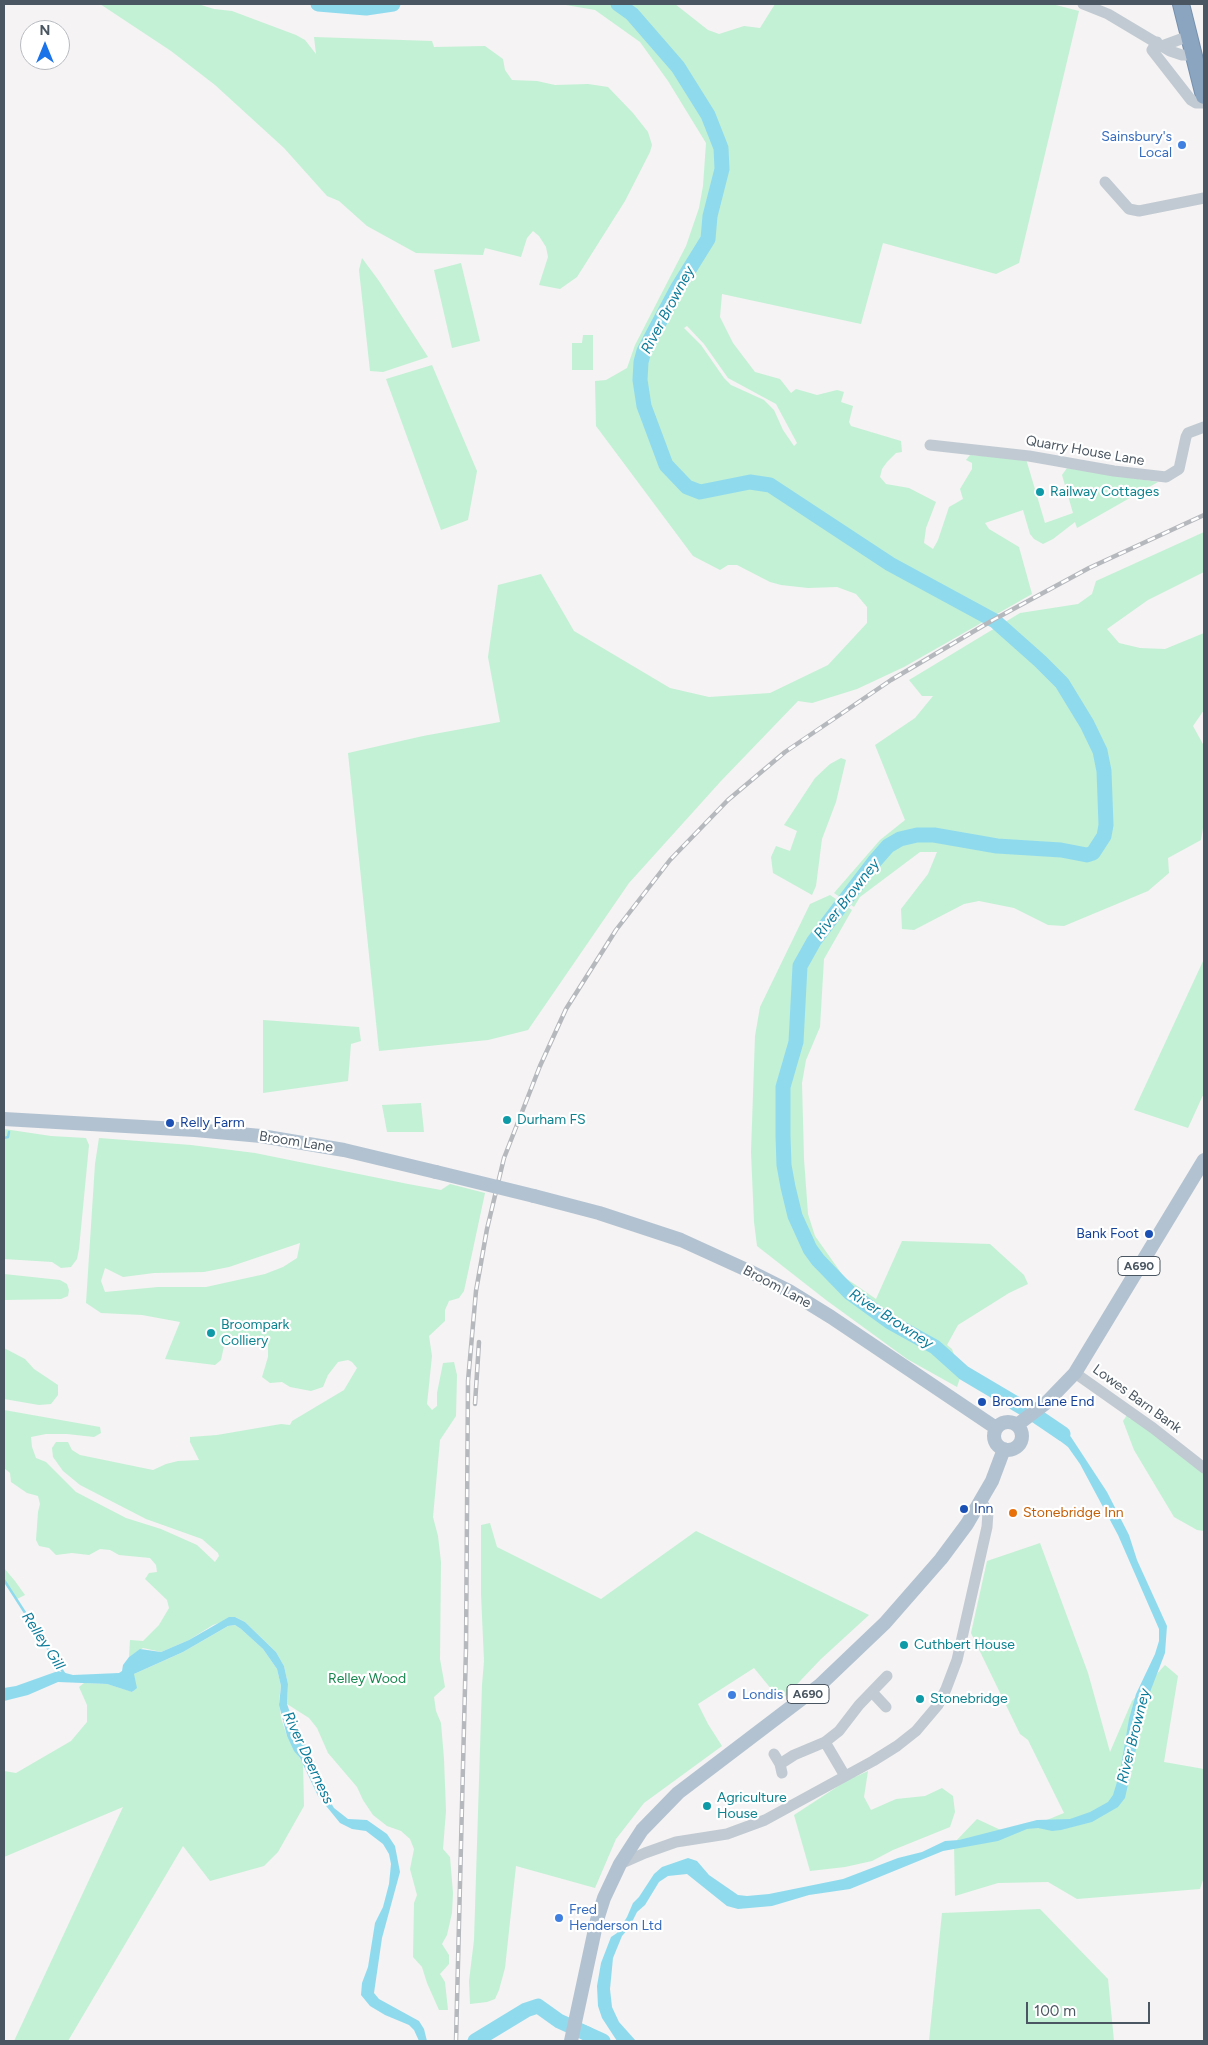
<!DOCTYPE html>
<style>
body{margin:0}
#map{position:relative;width:1208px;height:2045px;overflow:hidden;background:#f5f3f3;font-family:Figtree,sans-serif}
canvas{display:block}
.frame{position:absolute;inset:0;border:5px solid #4a5661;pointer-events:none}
.north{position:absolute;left:20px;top:20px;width:50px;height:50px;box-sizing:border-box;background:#fff;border:1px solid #b7bbc0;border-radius:50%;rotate:0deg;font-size:14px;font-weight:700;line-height:20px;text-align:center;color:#4a5661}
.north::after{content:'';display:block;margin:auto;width:18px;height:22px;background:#1a73e8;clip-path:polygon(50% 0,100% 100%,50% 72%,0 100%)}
.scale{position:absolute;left:1026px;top:2002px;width:124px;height:22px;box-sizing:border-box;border:2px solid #4a5661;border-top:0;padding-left:6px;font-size:15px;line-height:18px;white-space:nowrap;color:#4a5661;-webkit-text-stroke:4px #fff;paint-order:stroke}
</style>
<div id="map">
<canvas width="1208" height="2045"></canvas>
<div class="frame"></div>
<div class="north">N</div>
<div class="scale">100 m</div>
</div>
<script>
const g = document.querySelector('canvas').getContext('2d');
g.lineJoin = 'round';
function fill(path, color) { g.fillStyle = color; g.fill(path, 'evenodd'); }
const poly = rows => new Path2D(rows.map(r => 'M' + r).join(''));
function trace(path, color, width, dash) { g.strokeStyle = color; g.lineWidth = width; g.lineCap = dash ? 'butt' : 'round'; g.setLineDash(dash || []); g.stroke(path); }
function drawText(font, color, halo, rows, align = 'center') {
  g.font = font + ' Figtree,sans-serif'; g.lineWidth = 4.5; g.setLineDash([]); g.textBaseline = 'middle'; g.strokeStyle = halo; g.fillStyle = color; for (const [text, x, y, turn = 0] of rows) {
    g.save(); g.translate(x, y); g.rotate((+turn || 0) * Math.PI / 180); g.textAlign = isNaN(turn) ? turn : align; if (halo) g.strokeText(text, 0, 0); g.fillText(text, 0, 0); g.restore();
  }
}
fill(poly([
 [100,4,198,4,214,9,232,11,296,35,305,40,316,54,314,37,432,41,434,47,485,46,503,59,505,70,512,80,537,81,555,85,588,84,608,87,633,113,648,132,652,145,650,152,625,201,577,277,560,289,539,285,548,257,546,247,539,236,533,231,527,238,521,257,485,248,483,255,416,253,367,226,339,201,327,196,284,148,215,85,171,51],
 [560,4,675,4,708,30,719,34,744,26,760,28,775,4,1052,4,1079,11,1019,263,996,274,883,243,861,324,722,294,720,317,733,343,755,372,780,379,791,393,796,389,817,395,837,390,844,392,841,402,853,406,849,422,851,426,901,441,902,452,896,453,887,462,882,469,880,477,886,484,909,488,936,502,926,528,924,543,933,549,938,540,949,507,963,499,960,489,972,469,972,463,966,460,970,455,1026,459,1045,523,1073,513,1062,475,1067,468,1158,482,1077,528,1075,522,1053,539,1043,544,1034,539,1030,534,1023,510,985,523,989,529,1019,547,1032,594,904,667,857,689,812,703,798,701,721,781,629,883,528,1030,488,1040,379,1051,348,753,423,736,500,722,488,657,498,585,541,574,574,631,670,688,709,697,770,693,828,665,867,623,867,607,856,594,837,587,808,588,781,585,770,582,737,565,728,565,720,570,693,556,596,426,595,381,606,380,627,368,635,345,686,246,699,208,703,186,706,143,668,81,640,42,595,10],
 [687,326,704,344,728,378,776,404,797,443,794,446,783,430,774,410,764,400,731,385,724,378,701,345,684,328],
 [362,258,379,281,428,357,383,372,370,371,359,270],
 [461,263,480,341,452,348,434,270],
 [583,335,593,335,593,370,572,370,572,343,582,343],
 [432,365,477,471,468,520,441,530,386,379],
 [1204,532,1204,572,1148,600,1107,629,1119,643,1140,648,1165,649,1204,633,1204,710,1193,726,1204,746,1204,822,1201,840,1168,858,1169,873,1148,891,1064,926,1048,925,1014,908,979,901,964,904,914,930,902,929,901,909,928,874,937,852,920,852,860,897,854,907,834,893,880,840,905,820,875,745,915,718,933,696,922,696,909,680,1020,613,1078,604,1092,594,1096,581],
 [841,758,846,760,836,802,822,839,816,886,812,895,773,873,771,857,776,846,790,851,797,831,784,825,815,778,830,764],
 [830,895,852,910,824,959,820,1027,806,1060,802,1083,804,1159,808,1214,815,1236,844,1277,876,1299,902,1241,990,1244,1024,1275,1028,1284,1009,1293,958,1325,947,1345,952,1349,961,1375,957,1387,907,1359,826,1300,757,1246,754,1222,751,1152,755,1036,760,1007,810,904],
 [1204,959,1204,1093,1188,1128,1134,1110],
 [263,1020,359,1027,361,1041,351,1044,348,1081,263,1093],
 [421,1103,424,1132,387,1132,382,1105],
 [4,1129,51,1136,86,1138,89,1145,79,1249,77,1259,71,1267,61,1268,52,1262,4,1259],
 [99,1138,191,1145,255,1153,408,1184,441,1190,450,1184,485,1193,464,1291,459,1298,449,1301,445,1310,445,1321,429,1336,432,1356,427,1404,432,1410,437,1406,437,1393,443,1363,454,1362,457,1375,456,1416,440,1440,433,1517,438,1536,441,1562,440,1659,445,1687,434,1697,436,1711,441,1723,444,1759,446,1811,443,1849,450,1857,453,1893,452,1913,447,1935,442,1944,449,1955,449,1964,440,1974,445,1982,448,2010,439,2010,427,1983,422,1967,413,1957,414,1903,417,1895,410,1869,414,1849,410,1839,401,1831,387,1826,373,1815,363,1800,357,1787,328,1753,317,1728,309,1718,287,1704,288,1684,284,1666,276,1652,245,1622,235,1617,213,1625,189,1640,161,1652,143,1648,129,1657,130,1640,143,1641,159,1625,169,1608,167,1600,145,1579,149,1573,157,1572,156,1565,150,1558,119,1555,110,1550,100,1549,89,1555,72,1553,56,1555,49,1548,39,1546,36,1540,38,1512,40,1504,38,1496,27,1493,11,1482,10,1473,4,1468,4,1410,100,1427,101,1433,94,1437,67,1434,46,1434,31,1437,32,1447,36,1458,46,1462,76,1492,126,1518,161,1529,197,1545,215,1562,219,1556,218,1553,202,1539,146,1519,80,1485,63,1471,53,1457,52,1448,56,1442,68,1442,72,1450,80,1455,153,1470,166,1464,178,1461,199,1460,190,1442,190,1437,217,1435,281,1424,290,1425,292,1421,344,1390,357,1368,352,1362,348,1360,338,1362,328,1375,323,1387,311,1391,290,1387,282,1382,270,1383,262,1377,268,1357,268,1346,262,1339,246,1335,233,1340,224,1346,221,1360,215,1365,165,1359,180,1322,142,1315,101,1313,86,1303,95,1164],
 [300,1243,297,1258,283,1267,265,1274,206,1287,158,1287,105,1292,101,1281,105,1268,123,1277,154,1273,204,1272,229,1267],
 [4,1274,60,1280,67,1284,69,1290,68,1296,61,1299,4,1300],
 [4,1348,25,1359,34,1369,58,1385,58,1395,51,1404,39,1405,4,1399],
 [1127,1415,1130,1419,1133,1418,1204,1473,1204,1531,1197,1530,1174,1517,1134,1450,1123,1421],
 [490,1523,497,1547,601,1599,696,1531,869,1615,821,1659,781,1701,754,1668,698,1704,708,1724,722,1746,644,1803,616,1839,595,1888,516,1866,505,1968,499,1990,495,1999,487,2002,470,2004,469,1981,474,1940,482,1685,484,1661,481,1594,481,1525],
 [1040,1543,1088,1673,1110,1752,1132,1701,1165,1665,1178,1676,1164,1762,1204,1769,1204,1877,1200,1889,1077,1899,1048,1882,998,1883,955,1896,954,1843,977,1819,1005,1832,1037,1824,1064,1813,1028,1740,1020,1734,971,1633,987,1561],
 [4,1568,15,1581,25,1595,17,1599,6,1585,4,1581],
 [235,1625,241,1629,263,1649,277,1669,281,1686,279,1701,281,1718,287,1736,303,1764,304,1806,278,1852,264,1866,210,1881,183,1846,68,2041,14,2041,123,1807,4,1857,4,1771,16,1773,71,1741,87,1722,87,1705,79,1687,84,1683,107,1684,133,1692,134,1674,183,1652,228,1626],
 [868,1771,864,1797,871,1810,896,1799,925,1796,942,1788,953,1796,955,1812,950,1827,893,1850,872,1861,845,1867,810,1871,794,1815,846,1781],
 [1040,1909,1108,1979,1114,2041,929,2041,942,1913]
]), '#c3f1d5');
fill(poly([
 [1050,1418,1060,1424,1071,1437,1107,1492,1129,1535,1137,1560,1167,1626,1165,1653,1147,1700,1125,1798,1118,1807,1092,1822,1061,1830,1052,1831,1038,1828,1027,1829,998,1841,943,1851,850,1889,809,1895,772,1906,738,1909,727,1906,687,1874,668,1876,659,1882,645,1905,637,1912,629,1928,622,1936,613,1958,610,1989,612,2007,619,2022,636,2041,617,2041,602,2018,598,2006,597,1986,601,1963,611,1937,617,1933,627,1917,633,1903,639,1897,654,1874,662,1867,688,1858,697,1861,709,1875,738,1895,747,1896,769,1894,843,1879,898,1858,922,1852,945,1841,959,1840,1037,1820,1070,1819,1090,1812,1108,1802,1113,1795,1120,1772,1129,1719,1136,1694,1155,1654,1159,1641,1159,1629,1118,1535,1080,1464,1068,1447,1042,1427],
 [229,1617,235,1617,245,1622,276,1652,284,1666,288,1684,287,1704,295,1727,313,1758,328,1798,334,1808,348,1819,367,1820,387,1834,395,1846,400,1872,382,1938,374,1993,379,1999,419,2021,424,2029,427,2041,419,2041,414,2030,409,2025,385,2015,370,2006,361,1995,362,1983,368,1967,375,1923,383,1907,389,1884,391,1864,389,1854,383,1844,366,1831,352,1829,340,1823,318,1796,300,1758,294,1751,287,1736,279,1705,281,1686,277,1669,263,1649,241,1629,235,1625,228,1626,183,1652,134,1674,137,1688,132,1692,107,1684,58,1682,28,1695,4,1701,4,1688,16,1686,58,1671,73,1675,119,1673,122,1671,123,1665,129,1657,140,1649,161,1652,189,1640],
 [582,2024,590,2027,612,2041,593,2041,580,2036]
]), '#90daee');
trace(poly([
 [4,1138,8,1137,9,1132],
 [4,1580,65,1675]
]), '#90daee', 2.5);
trace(poly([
 [318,4,366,8,393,4],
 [618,4,632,14,678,67,708,115,721,148,722,169,710,216,708,239,677,289,644,351,641,362,640,380,644,406,666,465,687,487,700,492,750,482,770,485,890,564,995,621,1040,661,1062,683,1087,724,1100,751,1104,771,1106,825,1104,836,1093,853,1087,855,1061,850,997,846,934,835,917,835,900,839,888,846,874,862,814,941,800,966,796,1042,783,1087,783,1136,784,1165,788,1187,795,1216,810,1249,818,1260,850,1293,890,1322,935,1347,964,1373,1035,1415,1063,1434],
 [475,2041,526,2010,538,2006,559,2021,603,2041]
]), '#90daee', 15);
const highway = poly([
 [1181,4,1204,96]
]);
trace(highway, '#7690ad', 18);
trace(poly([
 [1083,4,1108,14,1170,51,1182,55,1194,55],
 [1157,42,1152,50,1191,100,1196,103,1204,103],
 [1162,46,1189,36],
 [1105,182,1129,209,1139,211,1204,198],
 [930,445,1029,456,1114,471,1166,477,1179,469,1186,437,1188,433,1204,427],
 [1075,1373,1153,1428,1204,1468],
 [872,1692,886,1707],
 [825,1742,845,1776],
 [774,1754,780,1764,782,1773],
 [780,1764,794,1755,825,1742,839,1731,859,1705,887,1676],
 [620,1864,645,1853,676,1842,727,1834,765,1820,873,1761,897,1746,916,1731,938,1705,946,1689,957,1660,987,1527,988,1512,981,1501]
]), '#c1cad2', 11);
trace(poly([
 [4,1119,195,1130,261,1136,344,1150,436,1172],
 [534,1196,599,1213,681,1240,749,1271,789,1291,831,1317,996,1428],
 '994 1436a14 14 0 1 1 28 0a14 14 0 1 1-28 0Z',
 [1017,1425,1046,1403,1075,1373,1204,1160],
 [571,2041,597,1920,604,1898,620,1864,642,1830,678,1793,820,1685,885,1623,941,1559,967,1524,992,1481,1004,1449]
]), '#b3c2d1', 14);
trace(highway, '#8ba5c1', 16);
const rail = poly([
 [475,1404,479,1342],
 [456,2041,466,1648,468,1381,476,1291,487,1229,504,1158,540,1066,566,1009,616,930,670,860,728,800,785,752,891,680,993,620,1089,568,1204,515]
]);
trace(rail, '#b5b8bd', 4.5);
trace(rail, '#fff', 2.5, [8]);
trace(poly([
 [436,1172,534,1196]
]), '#b3c2d1', 14);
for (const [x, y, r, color] of [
 [1182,145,5,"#3f7fe0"],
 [1040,492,5,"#0f9aa8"],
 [507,1120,5,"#0f9aa8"],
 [170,1123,5,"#1a4fb4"],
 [1149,1234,5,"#1a4fb4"],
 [211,1333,5,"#0f9aa8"],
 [982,1402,5,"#1a4fb4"],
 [964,1509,5,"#1a4fb4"],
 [1013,1513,5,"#e8710a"],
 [904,1645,5,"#0f9aa8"],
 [732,1695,5,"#3f7fe0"],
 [920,1699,5,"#0f9aa8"],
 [707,1806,5,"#0f9aa8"],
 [559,1918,5,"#3f7fe0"]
]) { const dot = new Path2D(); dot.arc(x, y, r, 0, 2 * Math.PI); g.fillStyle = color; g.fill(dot); trace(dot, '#fff', 2); }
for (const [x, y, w] of [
 [1139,1266,42],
 [808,1694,42]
]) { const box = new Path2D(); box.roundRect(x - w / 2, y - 9.5, w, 19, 4); g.fillStyle = '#fff'; g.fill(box); trace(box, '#4a5661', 1); }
drawText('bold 12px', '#4a5661', null, [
 ["A690",1139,1266],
 ["A690",808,1694]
]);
drawText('14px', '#366cbe', '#fff', [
 ["Sainsbury's",1172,137,"right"],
 ["Local",1172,153,"right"],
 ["Londis",742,1695],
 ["Fred",569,1910],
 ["Henderson Ltd",569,1926]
], 'left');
drawText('14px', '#4a5661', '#fff', [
 ["Quarry House Lane",1085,451,10],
 ["Broom Lane",296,1142,9],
 ["Broom Lane",777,1287,28],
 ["Lowes Barn Bank",1137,1399,36]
]);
drawText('14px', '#0d838f', '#fff', [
 ["Railway Cottages",1050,492],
 ["Durham FS",517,1120],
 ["Broompark",221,1325],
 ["Colliery",221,1341],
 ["Cuthbert House",914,1645],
 ["Stonebridge",930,1699],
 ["Agriculture",717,1798],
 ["House",717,1814]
], 'left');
drawText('14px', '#164399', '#fff', [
 ["Relly Farm",180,1123],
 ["Bank Foot",1139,1234,"right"],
 ["Broom Lane End",992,1402],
 ["Inn",974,1509]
], 'left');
drawText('14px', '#c56008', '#fff', [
 ["Stonebridge Inn",1023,1513]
], 'left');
drawText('14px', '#17864f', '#fff', [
 ["Relley Wood",367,1679]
]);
drawText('italic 15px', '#0c7c9b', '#fff', [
 ["River Browney",668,310,-62],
 ["River Browney",847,899,-52],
 ["River Browney",891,1319,33],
 ["Relley Gill",43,1641,57],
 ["River Browney",1134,1736,-76],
 ["River Deerness",308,1758,65]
]);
</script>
